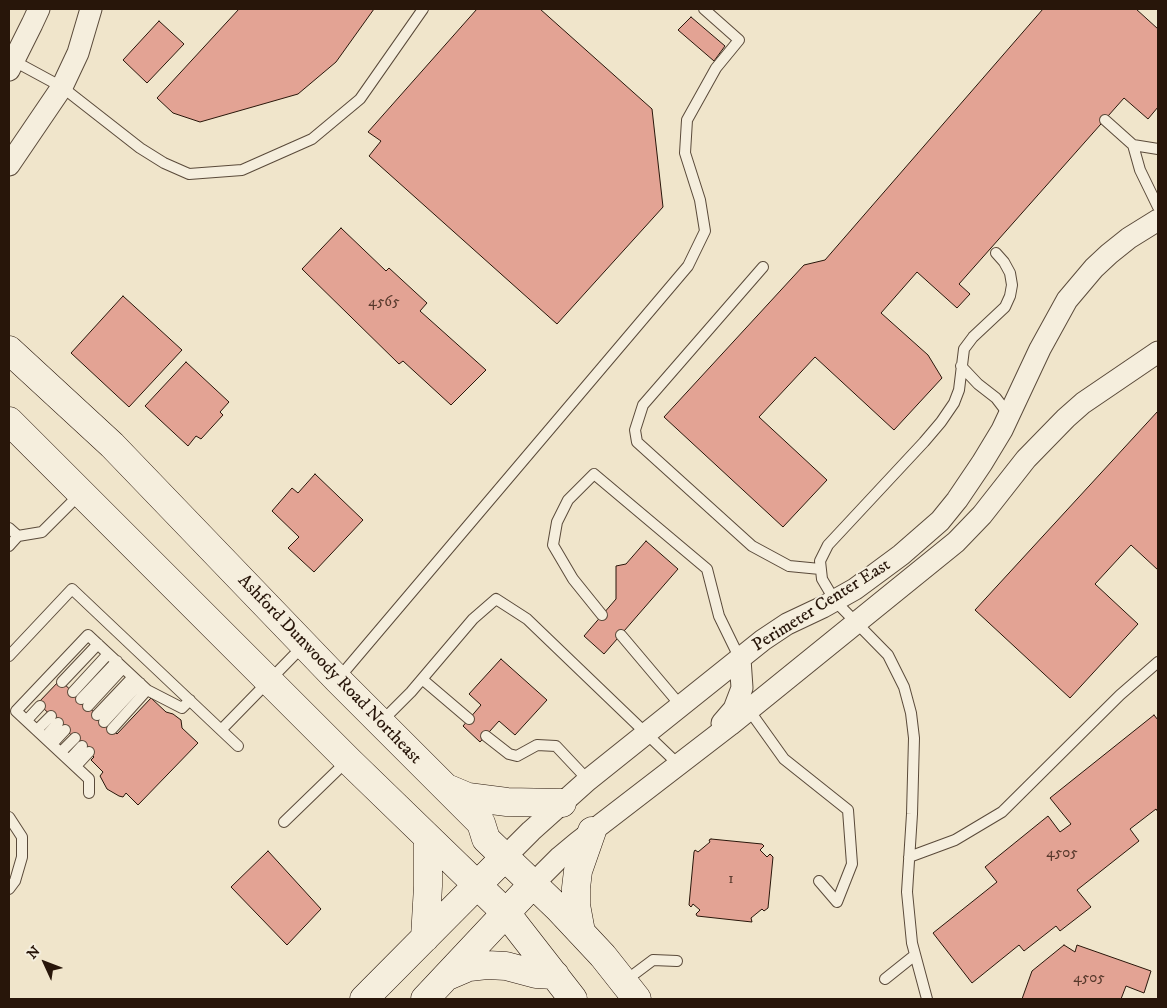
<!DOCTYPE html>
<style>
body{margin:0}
#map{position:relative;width:1167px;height:1008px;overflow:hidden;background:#f0e5cb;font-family:"IM FELL DW Pica",serif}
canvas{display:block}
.frame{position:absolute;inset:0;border:10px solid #28160a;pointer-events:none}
.north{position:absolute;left:20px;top:938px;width:50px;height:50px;-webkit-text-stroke:4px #f5eedd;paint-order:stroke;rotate:313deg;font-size:14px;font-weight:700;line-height:20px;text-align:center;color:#28160a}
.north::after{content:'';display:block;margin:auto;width:18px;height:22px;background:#28160a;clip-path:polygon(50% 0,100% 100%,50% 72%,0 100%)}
</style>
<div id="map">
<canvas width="1167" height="1008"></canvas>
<div class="frame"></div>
<div class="north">N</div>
</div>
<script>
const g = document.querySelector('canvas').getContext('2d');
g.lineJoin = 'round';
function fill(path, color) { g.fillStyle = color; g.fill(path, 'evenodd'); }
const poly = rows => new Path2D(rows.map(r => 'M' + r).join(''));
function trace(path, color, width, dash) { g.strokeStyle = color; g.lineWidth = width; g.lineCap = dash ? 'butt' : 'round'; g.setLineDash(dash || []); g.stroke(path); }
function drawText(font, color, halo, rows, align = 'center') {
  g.font = font + ' "IM FELL DW Pica",serif'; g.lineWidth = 4; g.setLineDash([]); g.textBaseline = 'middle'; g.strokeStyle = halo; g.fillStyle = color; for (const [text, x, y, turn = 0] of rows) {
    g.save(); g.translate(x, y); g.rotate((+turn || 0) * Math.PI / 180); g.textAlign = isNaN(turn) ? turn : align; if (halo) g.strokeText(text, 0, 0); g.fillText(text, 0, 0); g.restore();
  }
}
const building = poly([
 [239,9,374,9,336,62,298,94,200,122,173,113,157,98,239,9],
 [477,9,540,9,652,109,663,207,557,324,369,156,381,141,368,132,477,9],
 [1043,9,1136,9,1158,29,1158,107,1148,119,1124,98,959,284,970,294,957,308,917,272,881,313,928,355,942,378,894,430,815,357,759,417,827,480,783,527,664,417,804,265,825,260,1043,9],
 [691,17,725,46,714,61,678,30,691,17],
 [159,21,184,44,147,83,123,60,159,21],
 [341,228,386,271,389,268,427,303,420,311,486,370,451,405,403,361,399,364,302,269,341,228],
 [123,296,182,350,129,407,71,353,123,296],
 [186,362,229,402,220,412,223,415,201,439,196,436,188,446,145,406,186,362],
 [1158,411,1158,570,1131,545,1095,584,1138,624,1070,698,975,610,1158,411],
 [315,474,363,520,314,572,288,548,299,537,272,511,292,488,298,493,315,474],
 [646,541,678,569,604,654,584,636,616,599,616,566,626,564,646,541],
 [501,659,547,700,515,735,499,721,480,742,463,726,481,705,469,694,501,659],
 [60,680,117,734,151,698,166,712,173,714,181,720,182,728,198,743,138,805,126,793,123,797,119,796,107,789,100,776,103,772,91,760,94,757,38,703,60,680],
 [1154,715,1158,720,1158,812,1156,809,1130,829,1139,841,1077,890,1091,907,1060,931,1056,926,1024,951,1019,945,972,983,933,933,997,882,985,867,1048,816,1060,832,1071,824,1050,798,1154,715],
 [711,839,762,844,764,846,760,850,767,857,770,854,773,857,768,908,764,911,762,909,751,918,752,922,697,916,696,914,700,910,693,904,691,907,689,905,694,852,695,850,698,852,710,842,709,840,711,839],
 [268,851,321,909,287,945,231,887,268,851],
 [1064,945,1075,952,1077,945,1151,971,1144,993,1126,986,1121,999,1022,999,1032,971,1064,945]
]);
fill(building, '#e3a394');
trace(building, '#28160a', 1);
const service = poly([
 [14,61,62,87,140,148,164,163,189,174,242,170,312,139,360,99,423,9],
 [1105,120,1133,145],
 [1158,149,1133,145,1140,170,1158,207],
 [763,267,643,405,635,430,637,442,752,546,789,566,820,569],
 [961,366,978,384,996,398,1009,415],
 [9,528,18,536],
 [9,546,18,536,42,532,80,494],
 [602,615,573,579,553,545,557,522,568,500,594,474,707,569,719,616,740,659],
 [621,635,681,706],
 [9,656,72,589,221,730,303,646],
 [338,679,688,266,705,231,700,200,685,153,687,120,716,68,739,40,704,9],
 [422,679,469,719],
 [62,682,98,644],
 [73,692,108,654],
 [81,699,117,661],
 [88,706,123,668],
 [749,710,784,759,848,810,852,864,837,902,819,881],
 [97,715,133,677],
 [27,720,40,706],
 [104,722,140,683],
 [381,722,411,692,473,619,496,599,527,619,679,765],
 [112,729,147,690],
 [37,730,51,716],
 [221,730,238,746],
 [486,736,509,754,517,756,537,745,556,746,588,780],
 [45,737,58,723],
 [52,744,65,730],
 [61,752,75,738],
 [69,760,82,746],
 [76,766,89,752],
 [89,793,89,779,16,711,88,635,147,690,182,708,190,700],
 [9,817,22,837,22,857,15,881,9,889],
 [284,822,348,760],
 [909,857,955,840,1002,812,1120,695,1158,662],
 [885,979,915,955],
 [625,981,653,960,677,961],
 [927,999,912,943,907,892,912,814,914,738,911,713,904,687,888,655,835,601,822,579,820,561,828,545,924,442,941,422,954,403,959,390,964,349,973,337,1005,307,1010,296,1012,285,1010,273,1004,262,996,253]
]);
const minor = poly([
 [9,70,32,24,39,9],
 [9,165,62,87,78,53,91,9],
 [722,723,734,709,742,688,740,659],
 [505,857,531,831,588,780,763,640,787,624,823,607,855,589,901,555,940,521,957,500,982,463,1002,430,1040,349,1067,300,1094,268,1109,254,1129,238,1158,220],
 [533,884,560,857,578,842,730,725,956,542,982,515,1026,459,1066,418,1083,403,1158,352]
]);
const secondary = poly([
 [9,350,112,445,338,680,481,823,486,839,559,909,603,956,637,999],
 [9,421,348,760,506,913,573,999],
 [449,789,468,797,507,802,562,803],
 [581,932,576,905,576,888,578,871,592,831],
 [425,938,428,886,428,839],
 [448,976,469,967,487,965,506,966,536,974,555,975],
 [364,999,505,857],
 [425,999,533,884]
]);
trace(service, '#5a4a3a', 12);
trace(minor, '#5a4a3a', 23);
trace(secondary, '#28160a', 29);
trace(service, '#f5eedd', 10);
trace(minor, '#f5eedd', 21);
trace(secondary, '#f5eedd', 28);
drawText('15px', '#57392c', null, [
 ["4565",384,303],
 ["4505",1062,854],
 ["1",731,880],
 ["4505",1089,979]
]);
drawText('18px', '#28160a', '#f5eedd', [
 ["Perimeter Center East",822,606,-32],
 ["Ashford Dunwoody Road Northeast",329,670,46]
]);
</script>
